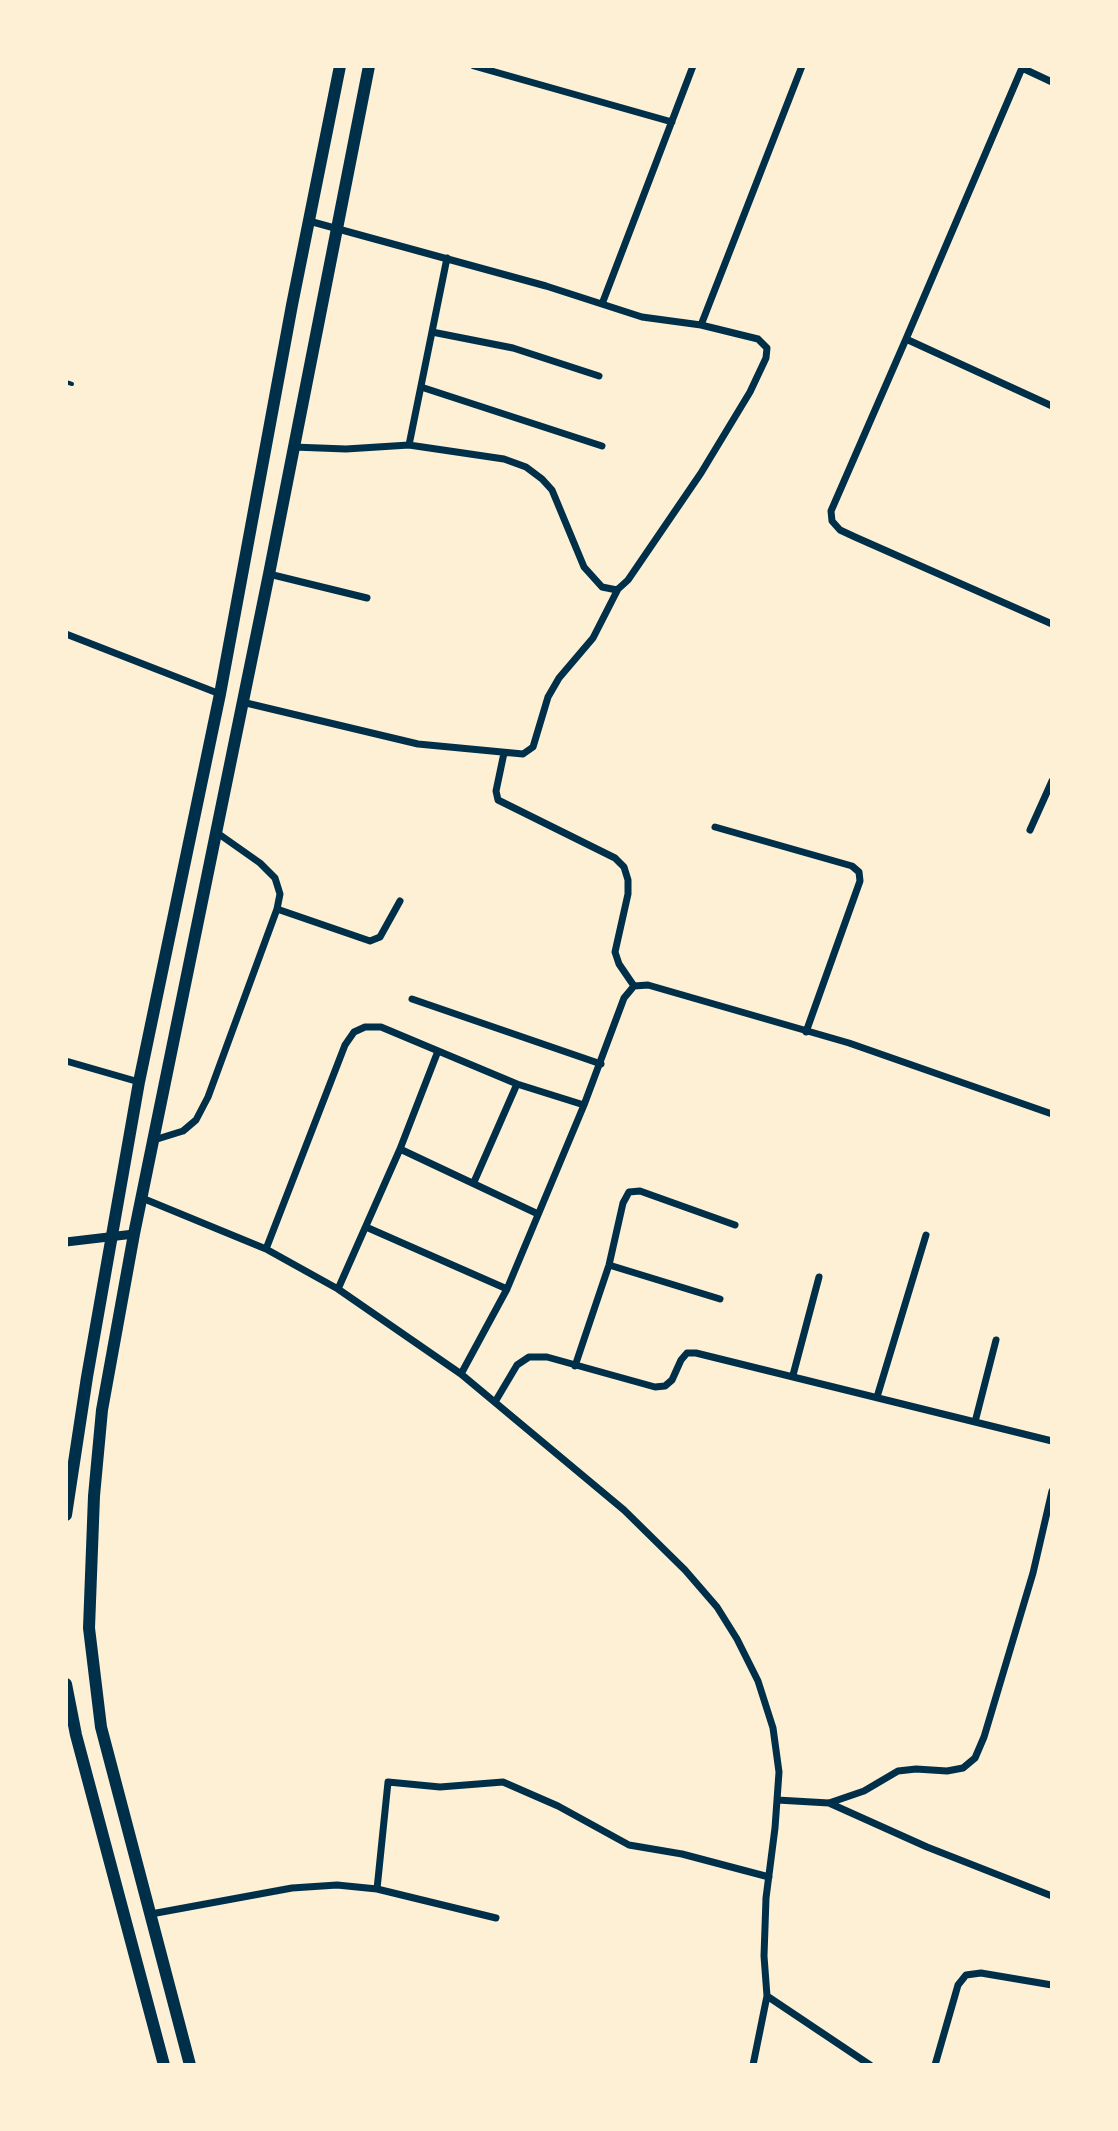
<!DOCTYPE html>
<style>
body{margin:0}
#map{position:relative;width:1118px;height:2131px;overflow:hidden;background:#fdf0d5;font-family:"Fira Sans Condensed",sans-serif}
canvas{display:block}
.frame{position:absolute;inset:0;border:68px solid #fdf0d5;pointer-events:none}
</style>
<div id="map">
<canvas width="1118" height="2131"></canvas>
<div class="frame"></div>
</div>
<script>
const g = document.querySelector('canvas').getContext('2d');
g.lineJoin = 'round';
const poly = rows => new Path2D(rows.map(r => 'M' + r).join(''));
function trace(path, color, width, dash) { g.strokeStyle = color; g.lineWidth = width; g.lineCap = dash ? 'butt' : 'round'; g.setLineDash(dash || []); g.stroke(path); }
trace(poly([
 [66,382,72,384]
]), '#003049', 4);
trace(poly([
 [474,66,672,122],
 [602,304,693,66],
 [701,325,802,66],
 [432,332,513,348,599,376],
 [906,339,1022,68,1052,82],
 [421,387,602,446],
 [1052,406,906,339,831,511,832,521,840,530,855,537,1052,624],
 [409,445,447,258],
 [293,447,346,449,409,445,504,459,526,467,542,479,552,490,584,567,602,587,617,590,628,580,701,473,750,392,766,358,767,348,758,339,701,325,642,317,546,286,309,221],
 [269,574,367,598],
 [66,634,220,694],
 [242,702,418,744,523,754,533,747,548,697,559,678,593,638,618,589],
 [504,753,496,791,498,800,615,858,624,867,628,880,628,894,615,952,619,964,634,986],
 [715,827,852,866,859,872,860,881,806,1032],
 [1030,830,1052,781],
 [277,909,370,941,380,937,400,901],
 [412,999,601,1064],
 [66,1061,139,1082],
 [154,1140,183,1131,196,1120,208,1097,277,909,280,894,275,878,260,863,216,832],
 [400,1149,538,1214],
 [474,1182,517,1084],
 [142,1198,266,1249,338,1289,461,1374,624,1510,685,1570,717,1607,737,1639,758,1681,773,1728,779,1772,775,1828,766,1898,764,1956,767,1996,753,2065],
 [366,1227,507,1289],
 [266,1249,345,1045,354,1032,365,1027,381,1027,517,1084,584,1105],
 [609,1265,720,1299],
 [338,1289,400,1149,438,1051],
 [575,1366,609,1265,623,1203,629,1192,640,1191,735,1225],
 [461,1374,507,1289,584,1105,624,998,634,986,648,985,849,1043,1052,1114],
 [793,1375,819,1277],
 [877,1397,926,1235],
 [495,1402,517,1365,529,1357,547,1357,655,1387,665,1386,672,1380,681,1360,687,1353,696,1353,1052,1441],
 [975,1422,996,1340],
 [777,1800,829,1803,864,1791,898,1771,916,1769,947,1771,963,1768,975,1758,984,1737,1033,1573,1052,1491],
 [829,1803,927,1847,1052,1896],
 [377,1889,388,1782,440,1787,503,1782,558,1806,629,1845,682,1854,769,1877],
 [151,1914,292,1888,337,1885,377,1889,496,1918],
 [767,1996,870,2065],
 [935,2065,958,1985,966,1975,981,1973,1052,1985]
]), '#003049', 7);
trace(poly([
 [66,1242,134,1234]
]), '#003049', 9);
trace(poly([
 [66,1515,87,1377,139,1082,220,694,292,305,340,66],
 [66,1684,76,1735,164,2065],
 [190,2065,101,1727,89,1628,94,1496,102,1410,134,1234,269,574,369,66]
]), '#003049', 12);
</script>
